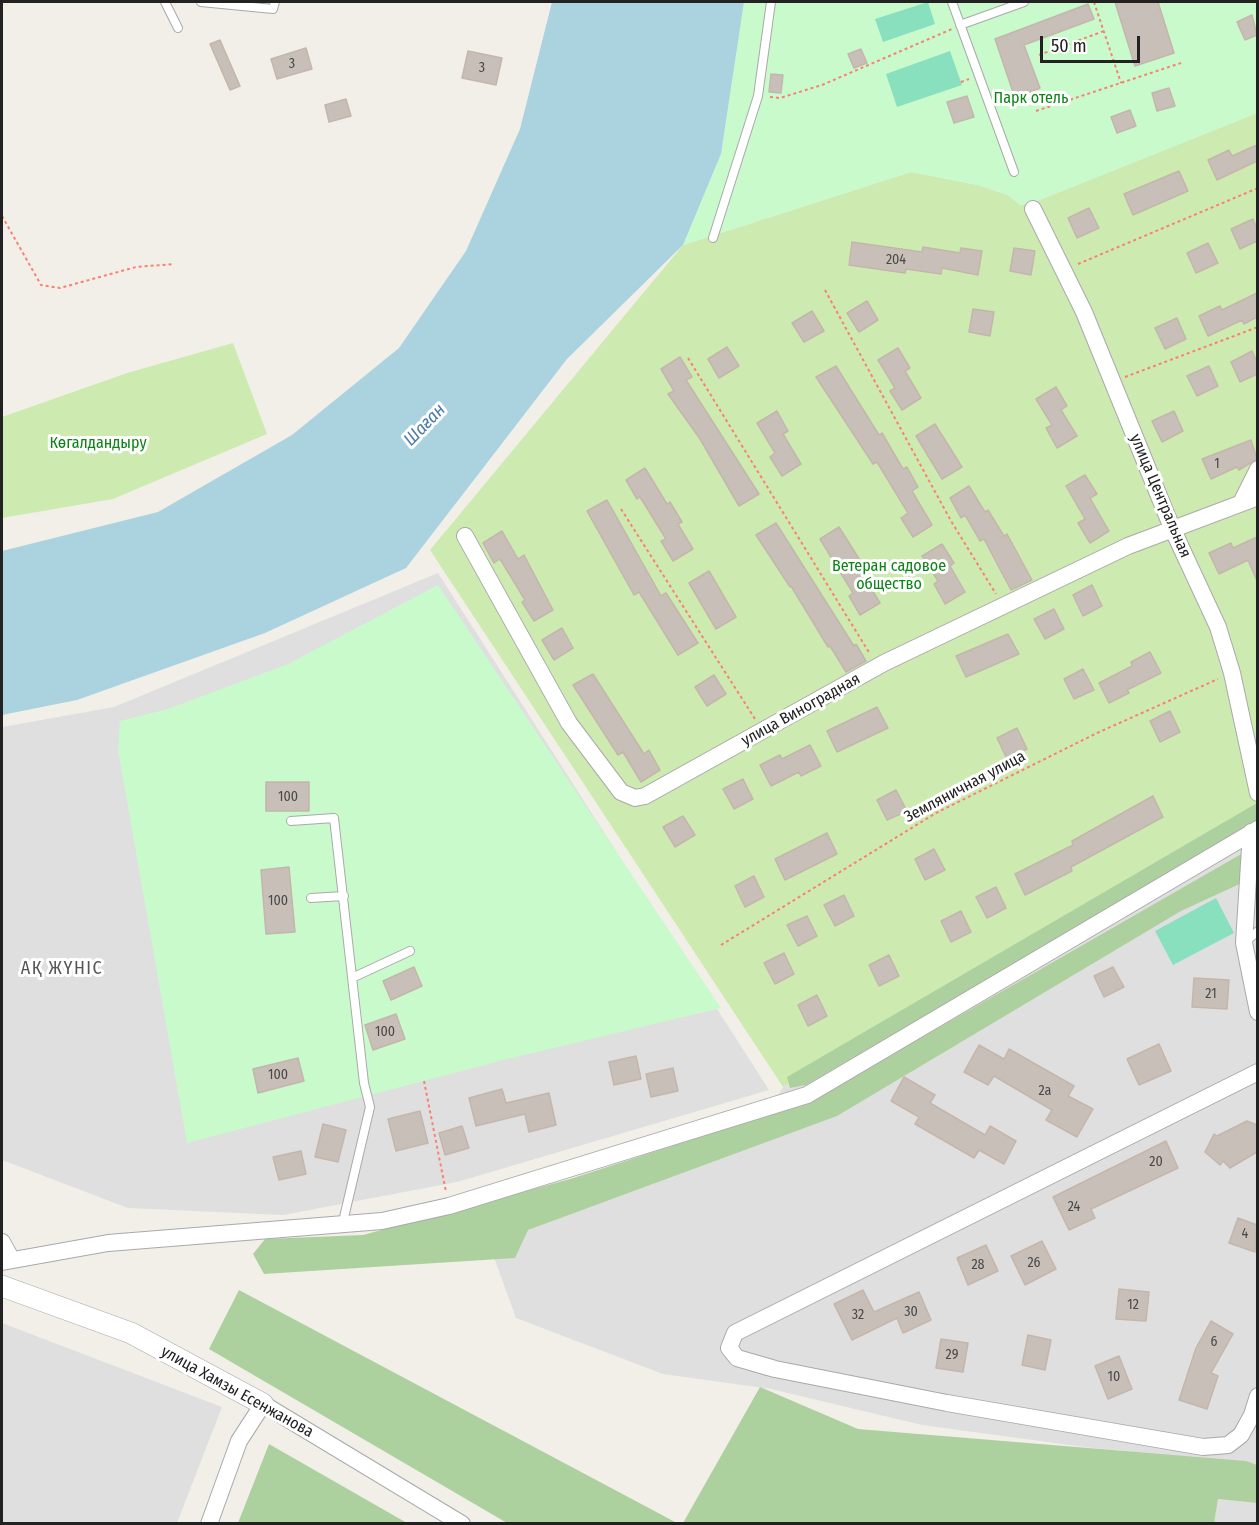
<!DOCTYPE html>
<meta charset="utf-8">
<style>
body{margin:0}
#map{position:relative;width:1259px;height:1525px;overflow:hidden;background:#f2efe9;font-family:"Fira Sans Condensed",sans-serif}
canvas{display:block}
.frame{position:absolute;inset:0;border:3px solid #222;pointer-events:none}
.scale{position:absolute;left:1040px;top:36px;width:100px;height:27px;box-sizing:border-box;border:3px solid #222;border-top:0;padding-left:8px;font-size:18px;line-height:21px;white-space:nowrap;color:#222;-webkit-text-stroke:4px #fff;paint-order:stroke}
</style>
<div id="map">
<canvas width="1259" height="1525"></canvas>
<div class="frame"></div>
<div class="scale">50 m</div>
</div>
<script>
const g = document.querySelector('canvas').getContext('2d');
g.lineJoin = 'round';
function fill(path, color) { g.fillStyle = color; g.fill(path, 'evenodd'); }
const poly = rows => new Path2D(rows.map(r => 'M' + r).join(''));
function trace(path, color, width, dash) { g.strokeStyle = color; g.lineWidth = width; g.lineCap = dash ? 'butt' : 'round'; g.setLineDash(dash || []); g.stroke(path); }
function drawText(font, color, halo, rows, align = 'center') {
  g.font = font + ' "Fira Sans Condensed",sans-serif'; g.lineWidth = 6; g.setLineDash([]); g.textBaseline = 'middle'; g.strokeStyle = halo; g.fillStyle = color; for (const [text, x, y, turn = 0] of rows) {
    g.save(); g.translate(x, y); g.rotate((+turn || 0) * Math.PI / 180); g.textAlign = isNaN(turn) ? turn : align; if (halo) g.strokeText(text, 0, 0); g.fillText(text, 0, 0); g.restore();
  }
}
fill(poly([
 [438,573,769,1090,457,1182,283,1215,128,1208,2,1160,2,727,114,707],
 [1257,813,1257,1488,1194,1458,1084,1447,922,1425,771,1389,663,1374,516,1318,483,1227,779,1094,783,1087],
 [2,1323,222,1407,177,1523,2,1523],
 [1218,1499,1257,1503,1257,1523,1214,1524]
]), '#e0dfdf');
fill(poly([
 [1257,113,1257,813,783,1087,430,550,683,245,911,172,978,185,1008,195,1020,205,1037,201],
 [233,343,267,434,113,499,2,518,2,417,127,373]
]), '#cdebb0');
fill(poly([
 [1257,803,1257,822,806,1085,790,1088,787,1077],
 [1257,845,1257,876,1181,911,837,1116,528,1230,515,1258,264,1274,253,1254,265,1239,363,1235,570,1179,811,1101],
 [239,1290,677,1523,507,1523,209,1349],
 [760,1387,858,1429,1246,1461,1257,1465,1257,1503,1218,1499,1214,1524,683,1523],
 [269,1444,407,1523,238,1523]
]), '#add19e');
fill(poly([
 [744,2,1257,2,1257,113,1037,201,1020,205,1008,195,978,185,911,172,683,245,721,154],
 [438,585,721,1008,503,1060,187,1143,118,750,120,721,168,709,288,664]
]), '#c8facc');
fill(poly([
 [928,2,935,24,883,42,875,19],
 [950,51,962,85,897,107,886,74],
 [1216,898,1234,933,1173,965,1155,931]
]), '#88e0be');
fill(poly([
 [552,2,744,2,721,154,683,245,567,359,406,568,265,633,77,700,2,715,2,551,158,512,292,435,399,348,466,251,520,129]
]), '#aad3df');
const building = poly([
 [1115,2,1158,2,1174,53,1135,66,1115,2],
 [1088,4,1094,19,1024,45,1040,88,1015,98,995,39,1088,4],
 [1252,15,1257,35,1245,40,1237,22,1252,15],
 [220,40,240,86,230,90,210,44,220,40],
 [306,48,312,69,277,79,271,59,306,48],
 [861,49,867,63,854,68,848,54,861,49],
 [468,51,502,58,496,85,462,78,468,51],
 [771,74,783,75,781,93,769,92,771,74],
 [1169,88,1175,106,1157,111,1152,93,1169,88],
 [967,96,974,117,954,123,947,102,967,96],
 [346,99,351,116,329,122,325,105,346,99],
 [1130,110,1136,126,1117,133,1111,117,1130,110],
 [1257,145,1257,161,1217,180,1208,160,1229,150,1232,156,1257,145],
 [1179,171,1188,191,1133,215,1124,194,1179,171],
 [1089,208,1099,228,1077,238,1068,218,1089,208],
 [1253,219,1257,229,1257,241,1240,249,1231,229,1253,219],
 [852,242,922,252,923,247,960,253,961,248,982,251,978,275,942,268,941,274,906,269,905,273,849,265,852,242],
 [1208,243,1218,263,1196,273,1187,253,1208,243],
 [1014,248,1035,251,1031,275,1010,271,1014,248],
 [1257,293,1257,317,1244,324,1242,320,1208,336,1199,316,1220,306,1222,310,1257,293],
 [867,301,878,320,859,332,847,313,867,301],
 [973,309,994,312,990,336,969,332,973,309],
 [812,311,824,331,804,342,792,323,812,311],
 [1177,318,1186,339,1165,349,1155,328,1177,318],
 [727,347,739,366,719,378,708,359,727,347],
 [898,348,910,368,905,371,921,398,902,410,890,391,895,388,878,360,898,348],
 [1252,351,1257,362,1257,374,1240,382,1231,362,1252,351],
 [680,357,692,377,686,380,759,494,739,506,700,439,668,394,674,391,661,369,680,357],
 [836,366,879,435,882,433,903,469,907,467,918,487,912,491,932,525,913,537,901,518,908,513,877,462,873,464,816,377,836,366],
 [1209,366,1218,386,1197,396,1187,376,1209,366],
 [1056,387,1067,406,1061,410,1077,436,1057,448,1046,428,1052,425,1036,399,1056,387],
 [777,411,788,431,783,434,801,464,782,476,770,457,775,453,757,423,777,411],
 [1174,411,1183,431,1162,442,1152,421,1174,411],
 [935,424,962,467,942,479,916,436,935,424],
 [1251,440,1257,459,1239,470,1237,467,1211,479,1202,459,1251,440],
 [645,468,667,504,670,502,682,522,678,524,693,549,673,561,661,541,666,539,640,497,637,499,626,480,645,468],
 [1085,475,1097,494,1090,498,1109,531,1090,543,1078,523,1085,519,1066,486,1085,475],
 [969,486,985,512,988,510,1004,536,1007,534,1032,580,1011,590,984,539,980,541,965,515,961,518,950,498,969,486],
 [607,500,661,596,666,593,698,643,678,655,639,592,634,595,587,511,607,500],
 [776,523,854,646,856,644,866,661,846,672,830,646,828,647,791,586,790,587,756,535,776,523],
 [839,527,868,573,863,575,880,603,860,615,849,596,853,593,820,539,839,527],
 [502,531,518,559,524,555,553,610,534,621,522,602,525,600,500,559,494,563,483,543,502,531],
 [1257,537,1257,581,1248,560,1219,574,1209,553,1231,543,1233,548,1257,537],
 [942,544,954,563,950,566,965,592,945,604,934,584,938,581,922,556,942,544],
 [709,571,736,617,716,629,689,583,709,571],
 [1092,585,1102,606,1083,616,1073,595,1092,585],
 [1054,609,1064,629,1045,639,1034,619,1054,609],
 [562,628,573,648,554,660,542,640,562,628],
 [1008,634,1019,654,966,677,956,656,1008,634],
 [1150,652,1161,673,1127,690,1129,693,1109,703,1099,683,1132,666,1131,662,1150,652],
 [1083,669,1094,690,1074,699,1064,679,1083,669],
 [593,674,644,754,649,750,660,770,641,782,623,752,618,755,573,685,593,674],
 [714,675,726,694,707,706,695,687,714,675],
 [877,707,888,728,837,752,827,731,877,707],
 [1170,711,1180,732,1160,742,1150,721,1170,711],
 [1017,728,1027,749,1007,759,997,738,1017,728],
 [810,745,821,766,801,776,799,772,771,786,760,765,780,755,782,759,810,745],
 [743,779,753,799,734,809,723,789,743,779],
 [266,782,309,782,309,811,266,811,266,782],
 [896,790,907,811,887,820,877,800,896,790],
 [1153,796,1163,817,1071,867,1072,871,1025,895,1015,874,1073,845,1072,841,1153,796],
 [683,816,695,835,675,847,663,827,683,816],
 [827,833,837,854,785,880,775,859,827,833],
 [934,849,945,870,925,880,915,859,934,849],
 [289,867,295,932,266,934,261,870,289,867],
 [754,876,764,897,745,907,735,886,754,876],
 [996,887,1006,908,987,918,976,897,996,887],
 [844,895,854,916,835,926,824,905,844,895],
 [961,911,971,932,951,942,941,921,961,911],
 [807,916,817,936,798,946,787,925,807,916],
 [784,953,794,974,775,984,764,963,784,953],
 [889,955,899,976,879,986,869,965,889,955],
 [414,967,422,986,391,1000,383,981,414,967],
 [1113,967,1124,987,1104,997,1094,976,1113,967],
 [1194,978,1229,980,1227,1009,1192,1007,1194,978],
 [817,995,827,1016,808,1026,798,1005,817,995],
 [396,1014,405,1039,373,1050,365,1025,396,1014],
 [1159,1044,1171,1071,1139,1085,1127,1059,1159,1044],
 [979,1045,1004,1059,1009,1049,1074,1086,1068,1096,1093,1109,1077,1137,1046,1120,1052,1110,994,1076,988,1085,964,1072,979,1045],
 [636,1056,641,1079,614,1085,609,1062,636,1056],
 [298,1058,304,1081,258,1093,253,1069,298,1058],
 [673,1068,678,1091,651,1097,646,1074,673,1068],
 [904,1077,935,1095,930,1103,985,1135,990,1126,1016,1141,1004,1164,979,1150,974,1158,915,1124,919,1117,891,1101,904,1077],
 [502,1089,506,1103,549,1093,556,1125,529,1132,525,1114,476,1126,469,1098,502,1089],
 [420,1111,428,1143,396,1151,388,1119,420,1111],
 [1247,1121,1257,1125,1257,1152,1230,1168,1223,1161,1220,1165,1205,1152,1214,1134,1217,1136,1247,1121],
 [323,1124,346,1130,338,1162,315,1157,323,1124],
 [462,1126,469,1148,445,1155,439,1133,462,1126],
 [1166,1141,1178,1168,1091,1209,1095,1218,1069,1230,1053,1197,1166,1141],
 [301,1151,306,1174,279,1180,273,1157,301,1151],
 [1238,1218,1257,1225,1255,1252,1229,1243,1238,1218],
 [1042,1241,1056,1269,1025,1285,1011,1256,1042,1241],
 [986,1245,998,1271,968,1285,957,1258,986,1245],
 [1119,1289,1149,1292,1146,1321,1116,1319,1119,1289],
 [863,1290,874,1312,919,1292,931,1320,903,1333,897,1318,852,1340,834,1304,863,1290],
 [1211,1321,1233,1334,1211,1373,1218,1376,1207,1409,1179,1400,1196,1348,1211,1321],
 [1028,1335,1051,1340,1045,1370,1022,1365,1028,1335],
 [941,1339,968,1343,963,1372,936,1368,941,1339],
 [1119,1356,1132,1389,1108,1399,1095,1366,1119,1356]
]);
fill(building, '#c7bfb8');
trace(building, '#c4b6ab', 1.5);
const service = poly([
 [165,2,178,28],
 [201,2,273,9,275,2],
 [952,2,1014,172],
 [960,25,1024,2],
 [713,238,758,96,771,2],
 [291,821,334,818,364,1083,370,1107,342,1226],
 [311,898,344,896],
 [1244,943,1258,931],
 [354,977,410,951]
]);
const minor = poly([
 [1033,209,1084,312,1172,528,1218,627,1232,673,1258,793],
 [1241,503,1258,469],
 [465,536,569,723,621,792,635,798,645,796,884,663,1128,546,1258,497],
 [1251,832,1244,943,1258,1012],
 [1258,1072,735,1333,729,1348,737,1358,775,1369,947,1403,1203,1447,1228,1445,1241,1435,1252,1415,1258,1396],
 [2,1242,12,1260],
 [2,1262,108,1243,382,1221,449,1206,807,1095,1258,829],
 [209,1524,239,1441,263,1404,462,1524]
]);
const tertiary = poly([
 [2,1286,131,1333,263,1404]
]);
trace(service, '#a9a9a9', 10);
trace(minor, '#a9a9a9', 18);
trace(tertiary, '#a9a9a9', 22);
trace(poly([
 [1094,2,1121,83],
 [1039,55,1104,31],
 [961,82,969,79],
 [770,97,780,98,822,85,952,29],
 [1036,111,1181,63],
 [2,216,41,285,60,288,136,267,174,264],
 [1078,264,1258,188],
 [825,290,951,521,996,594],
 [688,358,870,654],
 [1125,377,1258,327],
 [621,509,755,719],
 [721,945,936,813,1097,733,1218,679],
 [424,1081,446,1192]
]), '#fa8072', 2, [3, 3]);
trace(service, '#fff', 8);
trace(minor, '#fff', 16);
trace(tertiary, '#fff', 21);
drawText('14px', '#4b4948', null, [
 ["3",292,64],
 ["3",482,68],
 ["204",896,260],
 ["1",1217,464],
 ["100",288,797],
 ["100",278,901],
 ["21",1211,994],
 ["100",385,1032],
 ["100",278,1075],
 ["2а",1045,1091],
 ["20",1156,1162],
 ["24",1074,1207],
 ["4",1245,1234],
 ["26",1034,1263],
 ["28",978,1265],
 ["12",1133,1305],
 ["30",911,1312],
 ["32",858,1315],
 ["6",1214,1342],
 ["29",952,1355],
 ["10",1114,1377]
]);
drawText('16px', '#0c8416', '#fff', [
 ["Парк отель",1031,99],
 ["Көгалдандыру",98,444],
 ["Ветеран садовое",889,567],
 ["общество",889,585]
]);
drawText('16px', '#222', '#fff', [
 ["улица Центральная",1160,496,67],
 ["улица Виноградная",801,710,-29],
 ["Земляничная улица",965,787,-28],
 ["улица Хамзы Есенжанова",237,1392,29]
]);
drawText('italic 18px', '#4a7aab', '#fff', [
 ["Шаған",425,425,-46]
]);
g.letterSpacing = '1.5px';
drawText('18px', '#555', '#fff', [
 ["АҚ ЖҮНІС",62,969]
]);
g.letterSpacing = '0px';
</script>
